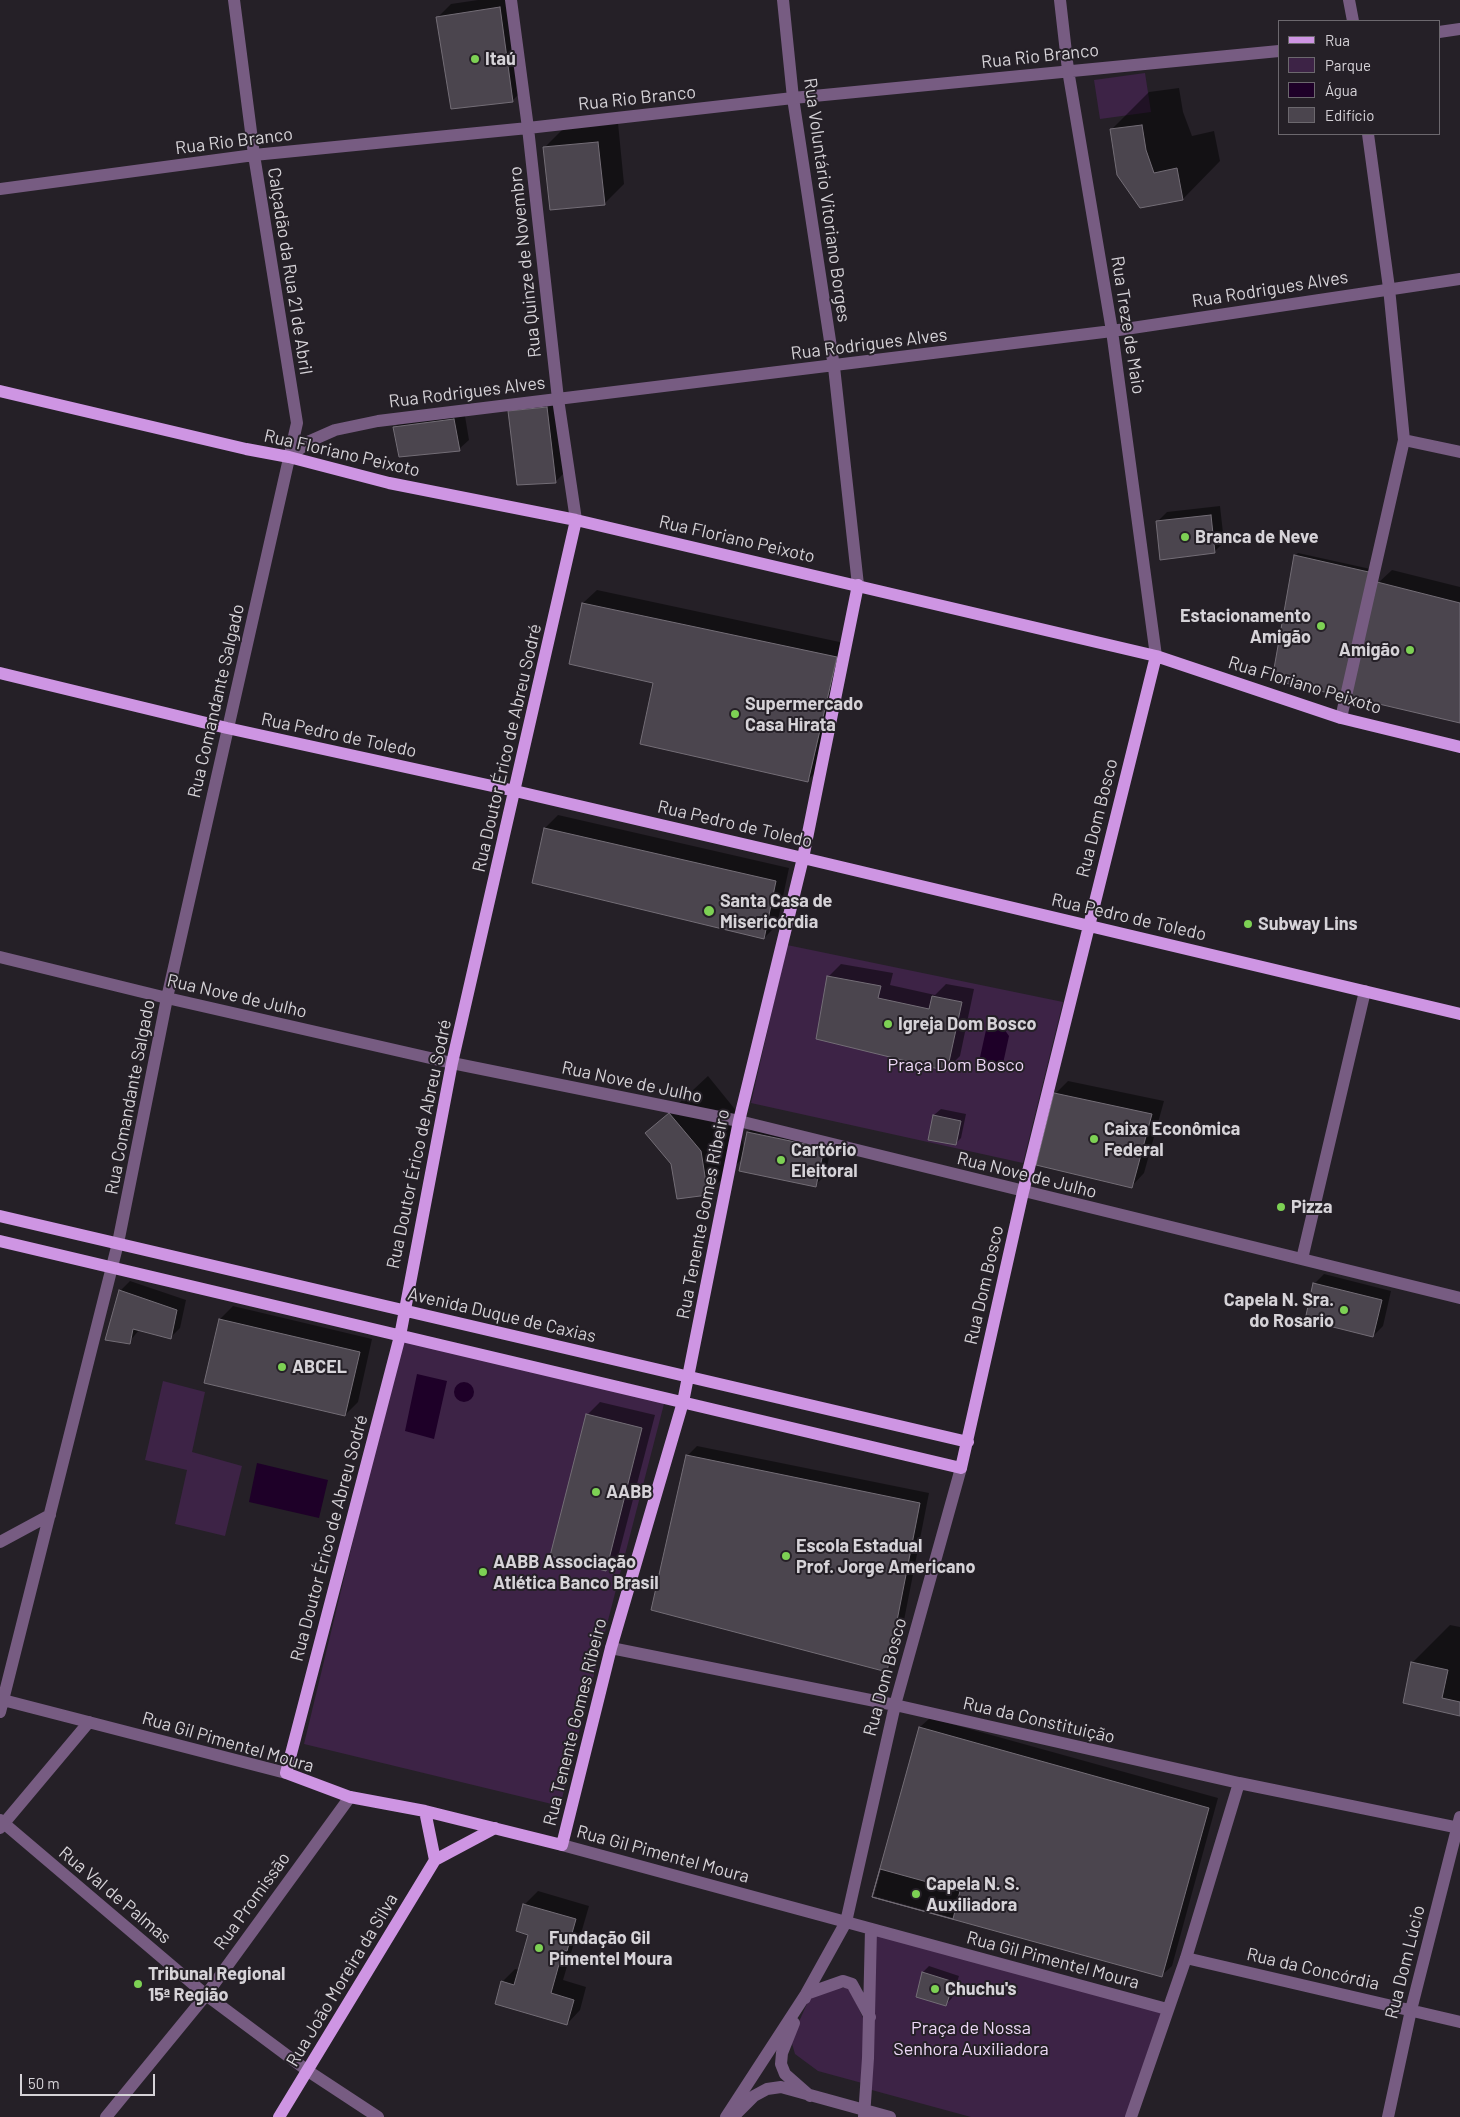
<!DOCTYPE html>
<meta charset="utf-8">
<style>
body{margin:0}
#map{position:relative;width:1460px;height:2117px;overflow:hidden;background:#252027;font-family:Barlow,sans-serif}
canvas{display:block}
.legend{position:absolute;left:1278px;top:20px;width:162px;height:115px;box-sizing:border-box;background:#252027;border:1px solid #6c686e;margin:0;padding:6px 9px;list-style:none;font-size:15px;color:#d6d3d8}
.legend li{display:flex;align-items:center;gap:10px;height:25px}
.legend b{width:25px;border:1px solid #6c686e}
.scale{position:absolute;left:20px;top:2074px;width:135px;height:22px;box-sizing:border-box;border:2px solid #d6d3d8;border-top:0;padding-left:6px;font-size:15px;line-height:18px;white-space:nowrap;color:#d6d3d8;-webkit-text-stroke:4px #252027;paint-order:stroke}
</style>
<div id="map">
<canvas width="1460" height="2117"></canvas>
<ul class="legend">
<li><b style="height:6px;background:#ce95e3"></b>Rua</li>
<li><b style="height:14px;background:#3d2346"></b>Parque</li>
<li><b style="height:14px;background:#1e0028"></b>Água</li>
<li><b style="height:14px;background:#4b454e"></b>Edifício</li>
</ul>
<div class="scale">50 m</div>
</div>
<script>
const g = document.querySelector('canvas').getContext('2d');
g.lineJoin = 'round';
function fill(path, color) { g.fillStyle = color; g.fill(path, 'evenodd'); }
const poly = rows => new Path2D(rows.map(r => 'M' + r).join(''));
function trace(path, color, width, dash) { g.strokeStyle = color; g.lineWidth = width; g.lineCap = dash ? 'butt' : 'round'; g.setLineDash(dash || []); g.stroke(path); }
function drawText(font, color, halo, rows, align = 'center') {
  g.font = font + ' Barlow,sans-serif'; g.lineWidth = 4; g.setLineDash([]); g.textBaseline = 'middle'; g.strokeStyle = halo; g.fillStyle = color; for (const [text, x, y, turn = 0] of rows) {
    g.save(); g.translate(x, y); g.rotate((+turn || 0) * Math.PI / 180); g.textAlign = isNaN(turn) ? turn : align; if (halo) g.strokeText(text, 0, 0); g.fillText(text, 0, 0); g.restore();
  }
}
fill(poly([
 [1145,73,1151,112,1100,119,1094,80],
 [787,945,1063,1002,1023,1163,751,1103],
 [402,1338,665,1400,560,1806,304,1744],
 [163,1381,205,1392,192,1452,242,1466,225,1536,175,1524,187,1470,145,1460],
 [875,1934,1162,2011,1128,2117,971,2117,868,2089],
 [832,1988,849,1988,864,2020,862,2083,818,2071,795,2054,791,2040,809,1999]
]), '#3d2346');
fill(poly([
 [995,1025,1002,1026,1009,1036,1002,1068,993,1072,985,1070,979,1062,986,1030],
 [417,1374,447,1381,434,1439,405,1431],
 '454 1392a10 10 0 1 1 20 0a10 10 0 1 1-20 0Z',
 [257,1463,328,1480,319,1518,249,1502]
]), '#1e0028');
fill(poly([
 [478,0,514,0,526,87,513,100,438,17,451,4],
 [1179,88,1183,112,1192,136,1214,131,1220,161,1183,199,1141,207,1111,130,1149,92],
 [618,123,624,184,604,204,545,147,564,128],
 [556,398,565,472,555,482,509,411],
 [464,410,469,440,459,449,395,427,404,418],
 [1220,506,1224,542,1215,551,1157,522,1167,512],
 [1298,553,1375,570,1345,692,1295,556],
 [1392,570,1460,587,1460,722,1378,583],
 [597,590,849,644,821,767,808,780,654,682,571,663,583,603],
 [558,815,789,868,777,925,764,938,545,828],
 [841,964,893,973,890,985,935,995,946,984,974,989,960,1056,947,1069,828,977],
 [708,1076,738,1113,744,1151,748,1133,758,1123,833,1139,825,1176,815,1185,743,1158,707,1194,673,1164,647,1133],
 [1068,1081,1164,1101,1144,1173,1131,1187,1055,1094],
 [941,1109,966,1114,961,1138,955,1144,934,1115],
 [1324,1274,1391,1291,1383,1326,1373,1336,1315,1283],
 [130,1281,186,1300,180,1328,171,1337,140,1329,129,1342,120,1291],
 [233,1306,372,1339,358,1402,345,1415,220,1319],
 [600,1402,655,1415,618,1557,605,1570,587,1415],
 [697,1446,929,1493,896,1661,886,1671,687,1456],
 [1450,1625,1460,1627,1460,1715,1404,1702,1412,1663],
 [930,1718,1218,1798,1172,1966,1162,1975,874,1896,920,1727],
 [538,1891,589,1906,580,1937,574,1943,563,1980,586,1987,580,2010,567,2024,502,1982,515,1969,520,1970,530,1934,525,1904],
 [929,1966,959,1976,952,1998,946,2004,923,1972]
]), '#0007');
const building = poly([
 [500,7,513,102,451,109,436,17,500,7],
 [1142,125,1146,150,1154,173,1177,168,1183,200,1140,208,1117,175,1110,129,1142,125],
 [598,142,605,205,550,210,543,147,598,142],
 [547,407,556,483,517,485,508,411,547,407],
 [454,419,460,451,399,457,393,427,454,419],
 [1211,515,1215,553,1160,560,1156,521,1211,515],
 [1294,555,1373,573,1342,696,1272,680,1294,555],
 [1377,582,1460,603,1460,723,1349,697,1377,582],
 [582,603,837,657,808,782,640,744,653,683,569,664,582,603],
 [544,828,776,881,764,939,532,883,544,828],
 [827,976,881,986,878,998,929,1009,932,996,962,1002,947,1071,816,1039,827,976],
 [1054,1093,1152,1114,1132,1188,1036,1165,1054,1093],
 [669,1113,701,1151,708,1195,677,1199,671,1164,645,1133,669,1113],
 [933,1115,961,1121,956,1145,928,1140,933,1115],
 [747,1132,824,1148,816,1187,739,1171,747,1132],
 [1313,1283,1382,1300,1373,1337,1305,1320,1313,1283],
 [119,1290,177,1310,171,1339,133,1329,130,1344,105,1340,119,1290],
 [219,1319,360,1352,345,1416,204,1383,219,1319],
 [586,1414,642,1428,606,1571,550,1556,586,1414],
 [686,1455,920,1503,887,1672,651,1610,686,1455],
 [1411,1662,1448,1670,1442,1698,1460,1702,1460,1716,1403,1703,1411,1662],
 [919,1727,1209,1808,1162,1977,872,1897,919,1727],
 [880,1869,960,1891,953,1919,872,1897,880,1869],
 [523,1904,576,1919,567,1951,563,1950,551,1993,574,2000,567,2025,495,2004,501,1981,514,1985,528,1935,516,1931,523,1904],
 [922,1972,954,1982,946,2006,916,1997,922,1972]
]);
fill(building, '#4b454e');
trace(building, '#736d76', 1);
trace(poly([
 [511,0,528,128,558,399,576,520],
 [783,0,793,98,834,367,858,585],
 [1060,0,1068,70,1112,331,1156,656],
 [1349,0,1353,21],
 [1439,32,1460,29],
 [0,189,254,155,528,128,793,98,1279,51],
 [1404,440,1460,452],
 [289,457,310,441,335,430,378,421,1112,331,1460,279],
 [1341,718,1404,440,1389,288,1368,134],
 [0,957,167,998,452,1063,739,1121,1460,1298],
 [1302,1259,1365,991],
 [0,1542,50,1515],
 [611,1648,895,1705,1239,1783,1460,1828],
 [3,1700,286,1773],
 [0,1712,118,1243,167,998,297,423,254,155,234,0],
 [0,1820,206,1995,308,2071,378,2117],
 [0,1828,89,1722],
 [562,1845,1167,2009],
 [1186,1958,1460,2022],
 [805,1998,806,1994,843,1981,852,1984,870,2017],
 [794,2023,782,2053,781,2064,785,2074,810,2096],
 [106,2117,206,1995,350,1797],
 [726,2117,806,1994,846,1922,895,1705,961,1468],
 [733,2117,754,2096,767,2089,781,2087,890,2117],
 [864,2117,868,2058,871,1929],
 [1131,2117,1186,1958,1239,1783],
 [1388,2117,1411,2010,1460,1817]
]), '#775c82', 12);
trace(poly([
 [0,391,246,449,289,457,389,483,576,520,1156,656,1341,718,1460,747],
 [576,520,452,1063,400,1336,286,1773,350,1797,425,1811,562,1845,611,1648,683,1402,739,1121,803,858,858,585],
 [0,673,227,728,515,791,803,858,1460,1014],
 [0,1216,968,1442],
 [0,1241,961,1468,1023,1192,1156,656],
 [425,1811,435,1860],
 [279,2117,435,1860,495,1828]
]), '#ce95e3', 12);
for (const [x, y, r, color] of [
 [475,59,5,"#7dd154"],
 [1185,537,5,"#7dd154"],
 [1321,626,5,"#7dd154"],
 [1410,650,5,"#7dd154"],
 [735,714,5,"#7dd154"],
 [709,911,6,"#7dd154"],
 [1248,924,5,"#7dd154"],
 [888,1024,5,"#7dd154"],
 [1094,1139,5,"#7dd154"],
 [781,1160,5,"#7dd154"],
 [1281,1207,5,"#7dd154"],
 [1344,1310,5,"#7dd154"],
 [282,1367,5,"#7dd154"],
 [596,1492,5,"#7dd154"],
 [786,1556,5,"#7dd154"],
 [483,1572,5,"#7dd154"],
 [916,1894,5,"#7dd154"],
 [539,1948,5,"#7dd154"],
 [138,1984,5,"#7dd154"],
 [935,1989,5,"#7dd154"]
]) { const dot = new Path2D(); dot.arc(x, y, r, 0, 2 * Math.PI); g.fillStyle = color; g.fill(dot); trace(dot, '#252027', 2); }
drawText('18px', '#d6d3d8', '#252027', [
 ["Rua Rio Branco",1040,56,-6],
 ["Rua Rio Branco",637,98,-6],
 ["Rua Rio Branco",234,141,-7],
 ["Rua Voluntário Vitoriano Borges",827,200,82],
 ["Rua Quinze de Novembro",525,262,-96],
 ["Calçadão da Rua 21 de Abril",290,271,81],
 ["Rua Rodrigues Alves",1270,289,-9],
 ["Rua Treze de Maio",1128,325,81],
 ["Rua Rodrigues Alves",869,344,-7],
 ["Rua Rodrigues Alves",467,392,-7],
 ["Rua Floriano Peixoto",342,453,13],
 ["Rua Floriano Peixoto",737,539,13],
 ["Rua Floriano Peixoto",1305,685,17],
 ["Rua Comandante Salgado",216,701,-77],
 ["Rua Pedro de Toledo",339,735,12],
 ["Rua Doutor Érico de Abreu Sodré",507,748,-77],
 ["Rua Dom Bosco",1097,818,-76],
 ["Rua Pedro de Toledo",735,824,13],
 ["Rua Pedro de Toledo",1129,917,13],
 ["Rua Nove de Julho",237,996,13],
 ["Rua Nove de Julho",632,1082,12],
 ["Rua Comandante Salgado",130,1097,-79],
 ["Rua Doutor Érico de Abreu Sodré",419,1144,-78],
 ["Rua Nove de Julho",1027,1175,14],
 ["Rua Tenente Gomes Ribeiro",703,1214,-79],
 ["Rua Dom Bosco",984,1285,-77],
 ["Avenida Duque de Caxias",502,1315,13],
 ["Rua Doutor Érico de Abreu Sodré",329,1538,-75],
 ["Rua Dom Bosco",885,1677,-75],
 ["Rua da Constituição",1039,1720,13],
 ["Rua Tenente Gomes Ribeiro",575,1722,-76],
 ["Rua Gil Pimentel Moura",228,1742,16],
 ["Rua Gil Pimentel Moura",663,1854,15],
 ["Rua Val de Palmas",115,1895,40],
 ["Rua Promissão",252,1901,-54],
 ["Rua Gil Pimentel Moura",1053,1960,15],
 ["Rua Dom Lúcio",1405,1962,-76],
 ["Rua da Concórdia",1313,1969,13],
 ["Rua João Moreira da Silva",342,1980,-59]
]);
drawText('bold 18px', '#d6d3d8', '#252027', [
 ["Itaú",485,59],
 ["Branca de Neve",1195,537],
 ["Estacionamento",1311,616,"right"],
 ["Amigão",1311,637,"right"],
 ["Amigão",1400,650,"right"],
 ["Supermercado",745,704],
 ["Casa Hirata",745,725],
 ["Santa Casa de",720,901],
 ["Misericórdia",720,922],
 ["Subway Lins",1258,924],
 ["Igreja Dom Bosco",898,1024],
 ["Caixa Econômica",1104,1129],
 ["Federal",1104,1150],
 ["Cartório",791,1150],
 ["Eleitoral",791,1171],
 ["Pizza",1291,1207],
 ["Capela N. Sra.",1334,1300,"right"],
 ["do Rosario",1334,1321,"right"],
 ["ABCEL",292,1367],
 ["AABB",606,1492],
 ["Escola Estadual",796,1546],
 ["Prof. Jorge Americano",796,1567],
 ["AABB Associação",493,1562],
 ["Atlética Banco Brasil",493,1583],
 ["Capela N. S.",926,1884],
 ["Auxiliadora",926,1905],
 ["Fundação Gil",549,1938],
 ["Pimentel Moura",549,1959],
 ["Tribunal Regional",148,1974],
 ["15ª Região",148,1995],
 ["Chuchu's",945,1989]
], 'left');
drawText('18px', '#eed8f7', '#252027', [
 ["Praça Dom Bosco",956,1065],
 ["Praça de Nossa",971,2028],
 ["Senhora Auxiliadora",971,2049]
]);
</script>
